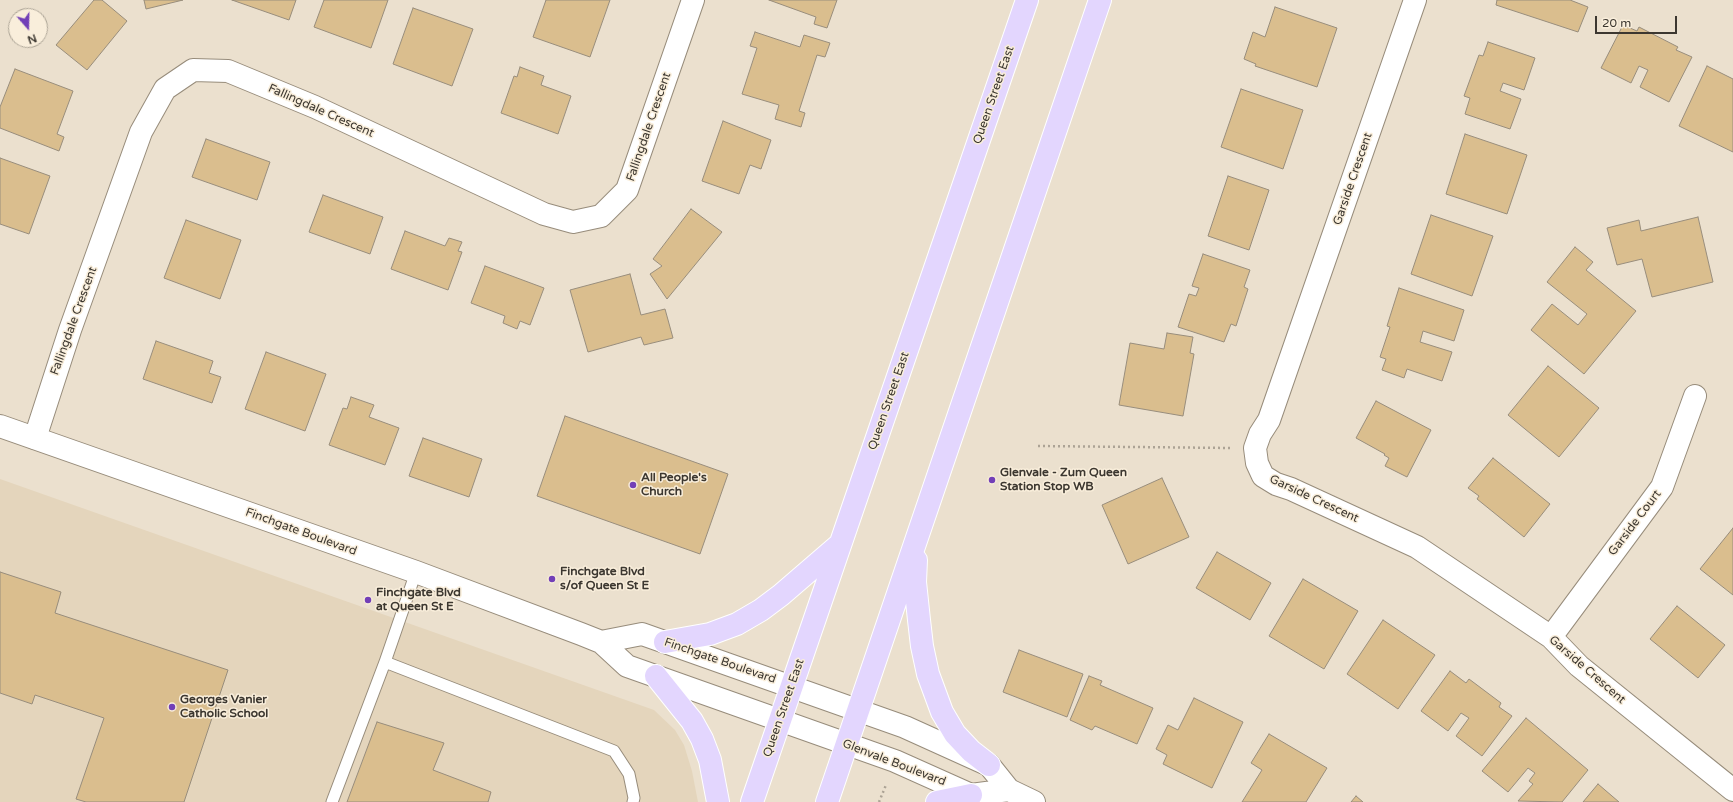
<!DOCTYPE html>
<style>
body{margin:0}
#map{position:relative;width:1733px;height:802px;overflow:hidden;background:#ebe0ce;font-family:"Varela Round",sans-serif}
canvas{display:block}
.north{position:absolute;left:8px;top:8px;width:40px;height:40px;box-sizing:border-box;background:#f9eedb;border:1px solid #ada597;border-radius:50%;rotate:160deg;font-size:11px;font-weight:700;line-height:16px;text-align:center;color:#3c3730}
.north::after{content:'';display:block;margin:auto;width:14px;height:18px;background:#723fb7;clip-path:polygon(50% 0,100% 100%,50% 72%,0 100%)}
.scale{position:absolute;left:1595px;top:16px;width:82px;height:18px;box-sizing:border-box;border:2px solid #3c3730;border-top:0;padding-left:5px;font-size:12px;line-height:14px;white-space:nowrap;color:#3c3730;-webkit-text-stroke:3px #f9eedb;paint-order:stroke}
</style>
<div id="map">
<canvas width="1733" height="802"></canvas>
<div class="north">N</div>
<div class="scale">20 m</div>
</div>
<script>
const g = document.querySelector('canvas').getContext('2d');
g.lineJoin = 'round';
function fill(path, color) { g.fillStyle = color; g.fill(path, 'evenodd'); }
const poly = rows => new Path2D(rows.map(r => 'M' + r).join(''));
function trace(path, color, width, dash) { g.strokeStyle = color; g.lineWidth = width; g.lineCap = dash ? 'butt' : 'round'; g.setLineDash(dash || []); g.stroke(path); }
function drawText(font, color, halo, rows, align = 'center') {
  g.font = font + ' "Varela Round",sans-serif'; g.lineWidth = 3; g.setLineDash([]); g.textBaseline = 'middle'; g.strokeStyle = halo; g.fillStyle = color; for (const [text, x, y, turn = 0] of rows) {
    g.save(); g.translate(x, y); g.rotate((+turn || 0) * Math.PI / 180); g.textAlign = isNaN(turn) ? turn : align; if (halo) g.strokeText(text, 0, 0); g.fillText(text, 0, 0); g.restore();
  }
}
fill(poly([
 [0,479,654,710,675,730,684,745,692,771,698,802,0,802]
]), '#e4d5bc');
const building = poly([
 [94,0,102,0,127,21,87,70,56,45,94,0],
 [144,0,183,0,146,9,144,0],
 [232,0,296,0,289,20,232,0],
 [324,0,388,0,371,48,314,27,324,0],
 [546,0,610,0,590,57,533,37,546,0],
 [769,0,837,0,827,28,814,24,816,17,769,0],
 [1497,0,1570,0,1588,7,1578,32,1496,5,1497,0],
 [1275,7,1337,28,1317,87,1255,66,1256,64,1244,59,1253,32,1265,37,1275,7],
 [413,8,473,29,452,86,393,64,413,8],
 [1623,25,1637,31,1639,27,1678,47,1676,50,1692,57,1669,102,1640,87,1648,70,1639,66,1631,83,1601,68,1623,25],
 [755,32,800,47,804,35,830,43,825,57,817,55,799,111,805,113,801,127,775,119,779,105,742,94,757,48,750,46,755,32],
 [1488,42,1535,58,1524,90,1503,83,1500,91,1521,99,1510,129,1465,114,1470,98,1464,96,1479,55,1483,56,1488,42],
 [1707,66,1733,79,1733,152,1679,126,1707,66],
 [520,67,544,76,541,85,571,96,558,134,501,113,514,76,517,77,520,67],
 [15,69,73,91,57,134,64,137,59,151,0,128,0,107,15,69],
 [1241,89,1303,110,1283,169,1221,147,1241,89],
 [723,121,771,140,761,169,750,165,739,194,702,181,723,121],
 [1465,134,1527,155,1507,214,1446,194,1465,134],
 [206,139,270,162,257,200,192,177,206,139],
 [0,158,50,176,29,234,0,224,0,158],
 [1228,176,1269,190,1249,250,1208,236,1228,176],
 [323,195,383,217,370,254,309,232,323,195],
 [691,209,722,232,667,299,650,274,662,266,653,259,691,209],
 [1431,215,1493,236,1472,296,1411,274,1431,215],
 [1698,217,1713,282,1652,297,1642,259,1617,265,1607,228,1639,220,1641,231,1698,217],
 [186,220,241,240,220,299,164,278,186,220],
 [405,231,445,246,449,238,462,242,458,251,462,252,448,290,391,269,405,231],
 [1575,247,1593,262,1586,270,1636,311,1584,374,1531,330,1552,304,1578,325,1587,314,1547,282,1575,247],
 [1203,254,1250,270,1244,287,1248,289,1236,326,1231,324,1224,342,1178,327,1189,294,1196,296,1199,288,1192,286,1203,254],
 [485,266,544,288,530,325,520,321,517,329,503,323,505,316,471,303,485,266],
 [630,274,641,315,665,309,673,338,644,345,641,337,588,352,570,290,630,274],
 [1399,288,1464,310,1454,341,1423,331,1420,342,1452,352,1442,381,1407,369,1404,378,1382,370,1386,359,1380,357,1390,327,1387,326,1399,288],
 [1167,333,1193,337,1190,353,1194,354,1183,416,1119,405,1130,343,1164,349,1167,333],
 [156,341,213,361,209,373,221,377,212,403,143,379,156,341],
 [266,352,326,374,305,431,245,409,266,352],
 [1548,366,1599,408,1559,457,1508,415,1548,366],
 [351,397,374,405,369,417,399,428,385,465,329,445,343,408,347,409,351,397],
 [1376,401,1431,430,1407,477,1385,466,1389,458,1384,455,1385,454,1356,438,1376,401],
 [565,416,728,474,700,554,537,496,565,416],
 [423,438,482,459,469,497,409,476,423,438],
 [1493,458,1550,504,1524,537,1477,499,1479,496,1468,488,1493,458],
 [1162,478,1189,537,1128,564,1102,505,1162,478],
 [1733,528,1733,595,1700,569,1733,528],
 [1217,552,1271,583,1250,620,1196,588,1217,552],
 [0,572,61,592,55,613,228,670,184,802,86,802,76,799,104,718,35,695,32,704,0,693,0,572],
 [1303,579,1358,611,1324,669,1269,636,1303,579],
 [1677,606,1725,645,1698,678,1650,639,1677,606],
 [1383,620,1435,655,1398,709,1347,674,1383,620],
 [1019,650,1083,674,1067,717,1003,692,1019,650],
 [1450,671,1466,683,1469,679,1501,703,1499,707,1512,716,1482,756,1456,736,1469,718,1461,713,1448,731,1421,711,1450,671],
 [1089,676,1102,681,1100,685,1153,708,1137,744,1095,726,1092,730,1070,720,1089,676],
 [1194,698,1243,722,1212,788,1163,764,1167,755,1156,749,1168,725,1178,730,1194,698],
 [1526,718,1588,770,1562,802,1518,801,1533,784,1529,781,1535,773,1528,768,1508,792,1482,771,1526,718],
 [377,722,444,743,433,770,491,792,488,802,347,802,377,722],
 [1269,734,1327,768,1306,802,1242,802,1262,770,1251,763,1269,734],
 [1598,784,1619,802,1583,802,1598,784],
 [1356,796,1363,802,1351,802,1356,796]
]);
fill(building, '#dabe8e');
trace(building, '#988d7c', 1);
const service = poly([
 [416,572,385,662,614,751,629,774,634,798,633,802],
 [332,802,385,662]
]);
const minor = poly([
 [1415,0,1269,420,1260,434,1255,448,1257,463,1263,476,1276,484,1291,489,1417,547,1551,637,1579,666,1733,790],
 [35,438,70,330,141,132,165,89,193,70,228,71,315,107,544,214,573,222,601,216,627,190,693,0],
 [1551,637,1662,487,1695,396]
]);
const tertiary = poly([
 [0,426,416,572,581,634,601,642,627,666,895,761,971,795,1009,790],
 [601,642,642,634,905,727,989,765,1009,790,1034,802]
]);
const primary = poly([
 [916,560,915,582,919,620,922,646,928,674,942,712,955,734,971,751,989,765],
 [665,642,710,634,737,624,761,610,781,595,839,545],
 [656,676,692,721,702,739,710,760,718,802],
 [752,802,1027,0],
 [827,802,1100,0],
 [937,802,971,795]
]);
trace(service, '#978c7b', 13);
trace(minor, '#978c7b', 24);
trace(tertiary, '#978c7b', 24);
trace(primary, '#fff', 24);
trace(poly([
 [1038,446,1230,448],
 [879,802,886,785]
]), '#aca395', 2.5, [2, 3]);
trace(service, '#fff', 11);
trace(minor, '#fff', 22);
trace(tertiary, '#fff', 22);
trace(primary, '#e3d6fe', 22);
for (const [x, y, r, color] of [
 [992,480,4,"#723fb7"],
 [633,485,4,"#723fb7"],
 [552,579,4,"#723fb7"],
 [368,600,4,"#723fb7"],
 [172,707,4,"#723fb7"]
]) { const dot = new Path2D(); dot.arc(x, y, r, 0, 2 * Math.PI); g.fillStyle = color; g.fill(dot); trace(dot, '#f9eedb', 1.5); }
drawText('12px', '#3c3730', '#f9eedb', [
 ["Queen Street East",994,95,-71],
 ["Fallingdale Crescent",321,111,24],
 ["Fallingdale Crescent",649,127,-71],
 ["Garside Crescent",1353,179,-71],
 ["Fallingdale Crescent",74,321,-70],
 ["Queen Street East",889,401,-71],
 ["Garside Crescent",1314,499,25],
 ["Garside Court",1635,523,-53],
 ["Finchgate Boulevard",301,532,20],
 ["Finchgate Boulevard",720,661,19],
 ["Garside Crescent",1587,670,41],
 ["Queen Street East",784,708,-71],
 ["Glenvale Boulevard",894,763,21]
]);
drawText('bold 12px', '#3c3730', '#f9eedb', [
 ["Glenvale - Zum Queen",1000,473],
 ["Station Stop WB",1000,487],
 ["All People's",641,478],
 ["Church",641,492],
 ["Finchgate Blvd",560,572],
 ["s/of Queen St E",560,586],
 ["Finchgate Blvd",376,593],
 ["at Queen St E",376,607],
 ["Georges Vanier",180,700],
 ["Catholic School",180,714]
], 'left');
</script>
